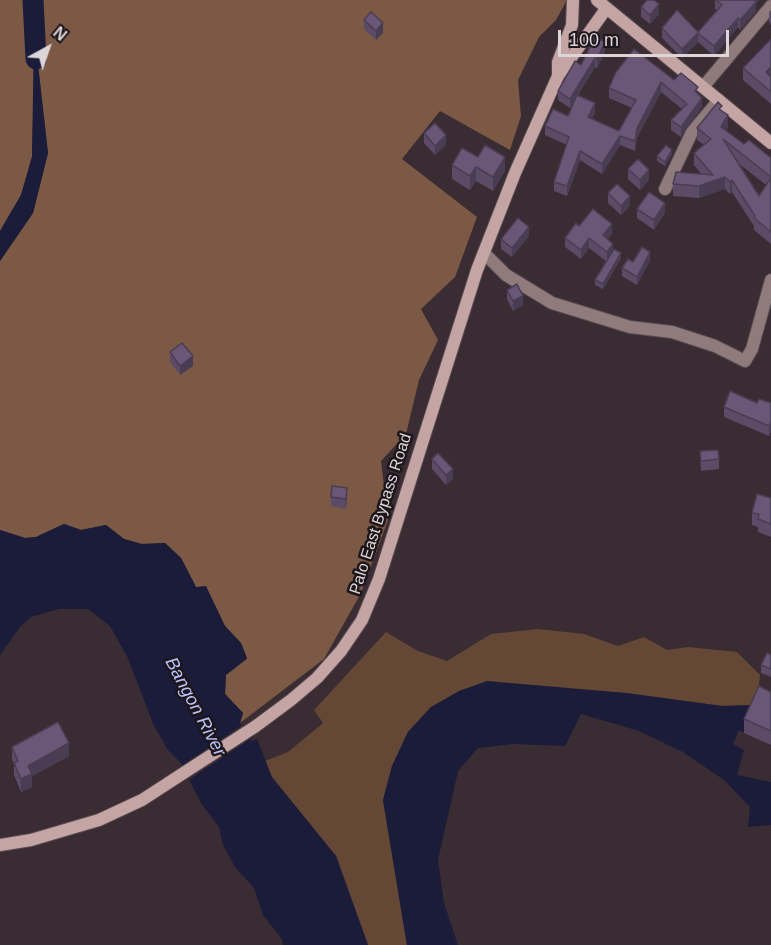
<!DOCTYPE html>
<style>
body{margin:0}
#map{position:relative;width:771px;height:945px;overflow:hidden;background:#3a2c33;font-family:Helvetica,sans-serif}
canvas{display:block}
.north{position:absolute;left:18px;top:18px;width:60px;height:60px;-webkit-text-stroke:4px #1d161a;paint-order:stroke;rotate:40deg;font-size:16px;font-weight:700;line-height:24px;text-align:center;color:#ded5d9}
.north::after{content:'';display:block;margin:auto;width:21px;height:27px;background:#ded5d9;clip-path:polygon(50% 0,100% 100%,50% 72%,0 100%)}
.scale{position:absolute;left:558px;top:30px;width:171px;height:27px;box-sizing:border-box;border:3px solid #ded5d9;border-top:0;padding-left:8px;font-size:18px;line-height:21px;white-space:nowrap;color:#ded5d9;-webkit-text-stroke:4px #1d161a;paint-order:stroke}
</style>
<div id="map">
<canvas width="771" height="945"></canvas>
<div class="north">N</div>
<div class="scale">100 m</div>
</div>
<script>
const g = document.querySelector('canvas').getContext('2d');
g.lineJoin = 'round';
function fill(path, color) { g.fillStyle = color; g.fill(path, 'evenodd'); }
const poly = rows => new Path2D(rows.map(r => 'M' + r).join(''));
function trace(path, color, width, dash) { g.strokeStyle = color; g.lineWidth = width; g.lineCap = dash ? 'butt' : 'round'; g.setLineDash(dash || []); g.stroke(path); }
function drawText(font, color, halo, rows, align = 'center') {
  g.font = font + ' Helvetica,sans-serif'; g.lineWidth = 5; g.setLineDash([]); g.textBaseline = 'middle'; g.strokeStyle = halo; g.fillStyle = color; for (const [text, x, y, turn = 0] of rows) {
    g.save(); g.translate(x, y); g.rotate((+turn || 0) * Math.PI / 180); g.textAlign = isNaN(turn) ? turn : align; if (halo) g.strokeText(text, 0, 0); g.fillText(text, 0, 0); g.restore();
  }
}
fill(poly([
 [538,629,584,634,618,646,644,637,667,650,688,647,737,652,760,675,757,705,722,706,626,693,572,690,431,707,408,732,392,766,383,800,407,945,368,945,336,856,271,777,265,761,288,752,323,723,314,710,386,632,418,651,447,661,491,634]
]), '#644735');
fill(poly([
 [0,0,567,0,556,20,539,37,518,80,521,116,510,150,440,111,402,159,477,217,455,277,421,309,438,340,419,380,406,434,381,461,388,520,361,593,324,659,240,723,243,713,225,694,226,675,247,659,241,643,225,626,196,587,181,558,165,543,141,544,124,539,106,525,81,530,64,524,36,537,25,538,0,530,0,261,33,213,48,153,35,37,32,157,21,195,0,231]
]), '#7b5944');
fill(poly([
 [34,31,48,153,33,213,0,261,0,231,21,195,32,157],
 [64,524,81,530,106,525,124,539,142,544,165,543,181,558,196,587,206,586,225,626,241,643,247,658,226,675,225,694,243,713,240,723,252,741,257,739,272,777,336,856,368,945,283,945,282,939,263,915,254,888,235,867,223,845,219,827,201,803,180,762,168,750,154,726,127,656,110,626,88,609,59,609,31,617,20,627,0,655,0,530,25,538,36,537],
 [487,681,626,693,722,706,757,705,745,733,739,730,733,744,744,750,737,775,771,782,771,825,748,827,750,807,724,780,683,752,639,731,581,714,565,746,513,744,478,748,458,771,438,860,444,903,458,945,407,945,383,800,392,766,408,732,431,707,459,691]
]), '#1a1c39');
fill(poly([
 [244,724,253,737,187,781,180,767]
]), '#3a2c33');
trace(poly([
 [33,0,36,59]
]), '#1a1c39', 21);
const minor = poly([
 [703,87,771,6],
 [665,189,692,132,719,100],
 [484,253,506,275,552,303,630,327,672,332,715,346,745,361,752,349,771,280]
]);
const secondary = poly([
 [597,0,771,143],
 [558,76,558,62,572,25,573,0],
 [0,845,31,840,99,820,142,800,256,726,291,700,317,678,341,651,362,620,379,579,477,270,515,173,558,76,606,9]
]);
trace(minor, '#584a51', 14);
trace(secondary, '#584a51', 14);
trace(minor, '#8f7b7b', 12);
trace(secondary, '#c4a5a4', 12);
fill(poly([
 [715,0,759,0,756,4,756,11,740,30,738,27,714,56,698,42,682,58,662,38,662,28,698,32,717,10,715,9],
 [641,7,659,14,650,24,641,17],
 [771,10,771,25,769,22,769,12],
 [364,20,383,33,376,40,364,29],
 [771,39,771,104,743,80,743,68],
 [605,52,597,68,595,67,578,95,595,113,592,119,619,131,632,108,609,98,609,88,674,80,698,94,702,107,681,137,671,130,671,120,682,109,661,92,637,138,635,151,620,145,602,174,580,160,567,196,554,191,554,182,567,145,545,135,545,126,568,116,574,102,570,108,558,100,558,91,581,65],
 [722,111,728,127,726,131,744,144,771,158,771,244,754,230,754,226,732,192,730,194,725,189,699,198,673,196,673,184,702,175,694,165,694,153,704,145,697,140,697,128],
 [738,163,766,185,759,196],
 [424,133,446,145,435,155,424,143],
 [672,154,665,166,657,161,657,156],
 [478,157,505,171,493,191,476,181,470,190,452,179,452,165],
 [628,169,649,180,640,190,628,179],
 [608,193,630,206,621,215,608,203],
 [637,209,665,213,654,230,637,218],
 [579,226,612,234,607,239,613,250,621,258,603,289,595,285,595,280,606,261,589,248,581,259,565,247,565,238],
 [529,236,512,257,501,249,501,239],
 [650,260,637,285,622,276,622,268,633,262],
 [507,290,523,305,513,311,507,299],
 [170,352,193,366,180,375,170,362],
 [757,403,771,403,771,431,769,436,724,417,724,407],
 [700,451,719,459,719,469,701,471],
 [432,459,453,479,446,485,432,469],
 [331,497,347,498,346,509,331,506],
 [771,498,771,537,758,532,758,527,752,525,752,513],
 [771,655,771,677,761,673,761,665],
 [771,692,771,745,744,733,744,719],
 [12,747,69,756,32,776,32,787,21,792,14,775,14,764,12,759]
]), '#5b4b66');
fill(poly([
 [752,0,759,0,756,4,756,11,740,30,740,20],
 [659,4,659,14,650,24,650,15],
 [738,18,738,27,714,56,714,46],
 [383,23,383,33,376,40,376,31],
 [698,33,698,42,682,58,682,49],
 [605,42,605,52,597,68,597,59],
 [595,58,595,67,570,108,570,99],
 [771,67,771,79,766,72],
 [661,82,661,92,637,138,635,151,635,141,637,128],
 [702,98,702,107,681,137,681,127],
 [595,103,595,113,588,127,588,117],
 [728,115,728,127,721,139,721,127],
 [446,135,446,145,435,155,435,146],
 [620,136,620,145,602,174,602,164],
 [672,150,672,154,665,166,665,162],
 [580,151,580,160,567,196,567,186],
 [505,157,505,171,493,191,493,177],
 [476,167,476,181,470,190,470,176],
 [649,170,649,180,640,190,640,180],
 [725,177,725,189,699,198,699,186],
 [732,180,732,192,730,194,730,182],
 [630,196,630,206,621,215,621,206],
 [665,203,665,213,654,230,654,220],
 [612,224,612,234,603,245,603,235],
 [529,227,529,236,512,257,512,248],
 [589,238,589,248,581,259,581,250],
 [613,244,613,253,607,261,607,252],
 [650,252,650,260,637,285,637,277],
 [621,253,621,258,603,289,603,284],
 [523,296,523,305,513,311,513,301],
 [193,356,193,366,180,375,180,366],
 [771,421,771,431,769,436,769,426],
 [453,469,453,479,446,485,446,475],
 [347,488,347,498,346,509,346,499],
 [69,743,69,756,32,776,32,787,21,792,21,779,28,766]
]), '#4a3d53');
const building = poly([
 [647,0,654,0,659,4,650,15,641,7,647,0],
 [716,0,754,0,756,2,740,20,738,18,714,46,698,33,682,49,662,28,677,10,698,32,722,5,716,0],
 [371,12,383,23,376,31,364,20,371,12],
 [595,37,605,42,597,59,595,58,570,99,558,91,575,61,581,65,595,37],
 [771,39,771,67,766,72,771,77,771,92,743,68,771,39],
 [634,49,674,80,681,73,698,87,695,91,702,98,681,127,671,120,687,104,661,82,637,128,635,141,620,136,602,164,580,151,567,186,554,182,569,137,545,126,553,109,568,116,577,95,595,103,588,117,619,131,636,100,609,88,616,72,634,49],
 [718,102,722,106,719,109,728,115,721,127,744,144,749,140,771,158,771,177,723,139,759,196,771,178,771,232,754,218,755,216,732,180,730,182,725,177,699,186,673,184,676,172,713,175,694,153,711,139,697,128,718,102],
 [435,123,446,135,435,146,424,133,435,123],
 [485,145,505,157,493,177,476,167,470,176,452,165,462,148,478,157,485,145],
 [666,145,672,150,665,162,657,156,666,145],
 [638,159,649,170,640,180,628,169,638,159],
 [617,184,630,196,621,206,608,193,617,184],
 [649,192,665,203,654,220,637,209,649,192],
 [593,209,612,224,603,235,613,244,607,252,589,238,581,250,565,238,576,223,579,226,593,209],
 [518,218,529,227,512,248,501,239,518,218],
 [642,247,650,252,637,277,622,268,628,259,633,262,642,247],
 [614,249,621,253,603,284,595,280,614,249],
 [517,284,523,296,513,301,507,290,517,284],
 [182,343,193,356,180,366,170,352,182,343],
 [730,391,757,403,759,399,771,403,771,421,769,426,724,407,730,391],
 [718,450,719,459,701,461,700,451,718,450],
 [438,453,453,469,446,475,432,459,438,453],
 [332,486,347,488,346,499,331,497,332,486],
 [757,494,771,498,771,524,758,519,759,514,752,513,757,494],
 [767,653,771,655,771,669,761,665,767,653],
 [759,686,771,692,771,731,744,719,759,686],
 [58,722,69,743,28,766,32,774,21,779,14,763,18,761,12,747,58,722]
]);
fill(building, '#6a5777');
trace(building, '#4a3d53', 1.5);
drawText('16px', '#ded5d9', '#1d161a', [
 ["Palo East Bypass Road",381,514,-72]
]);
drawText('italic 18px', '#bac2fe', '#1d161a', [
 ["Bangon River",195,707,62]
]);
</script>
